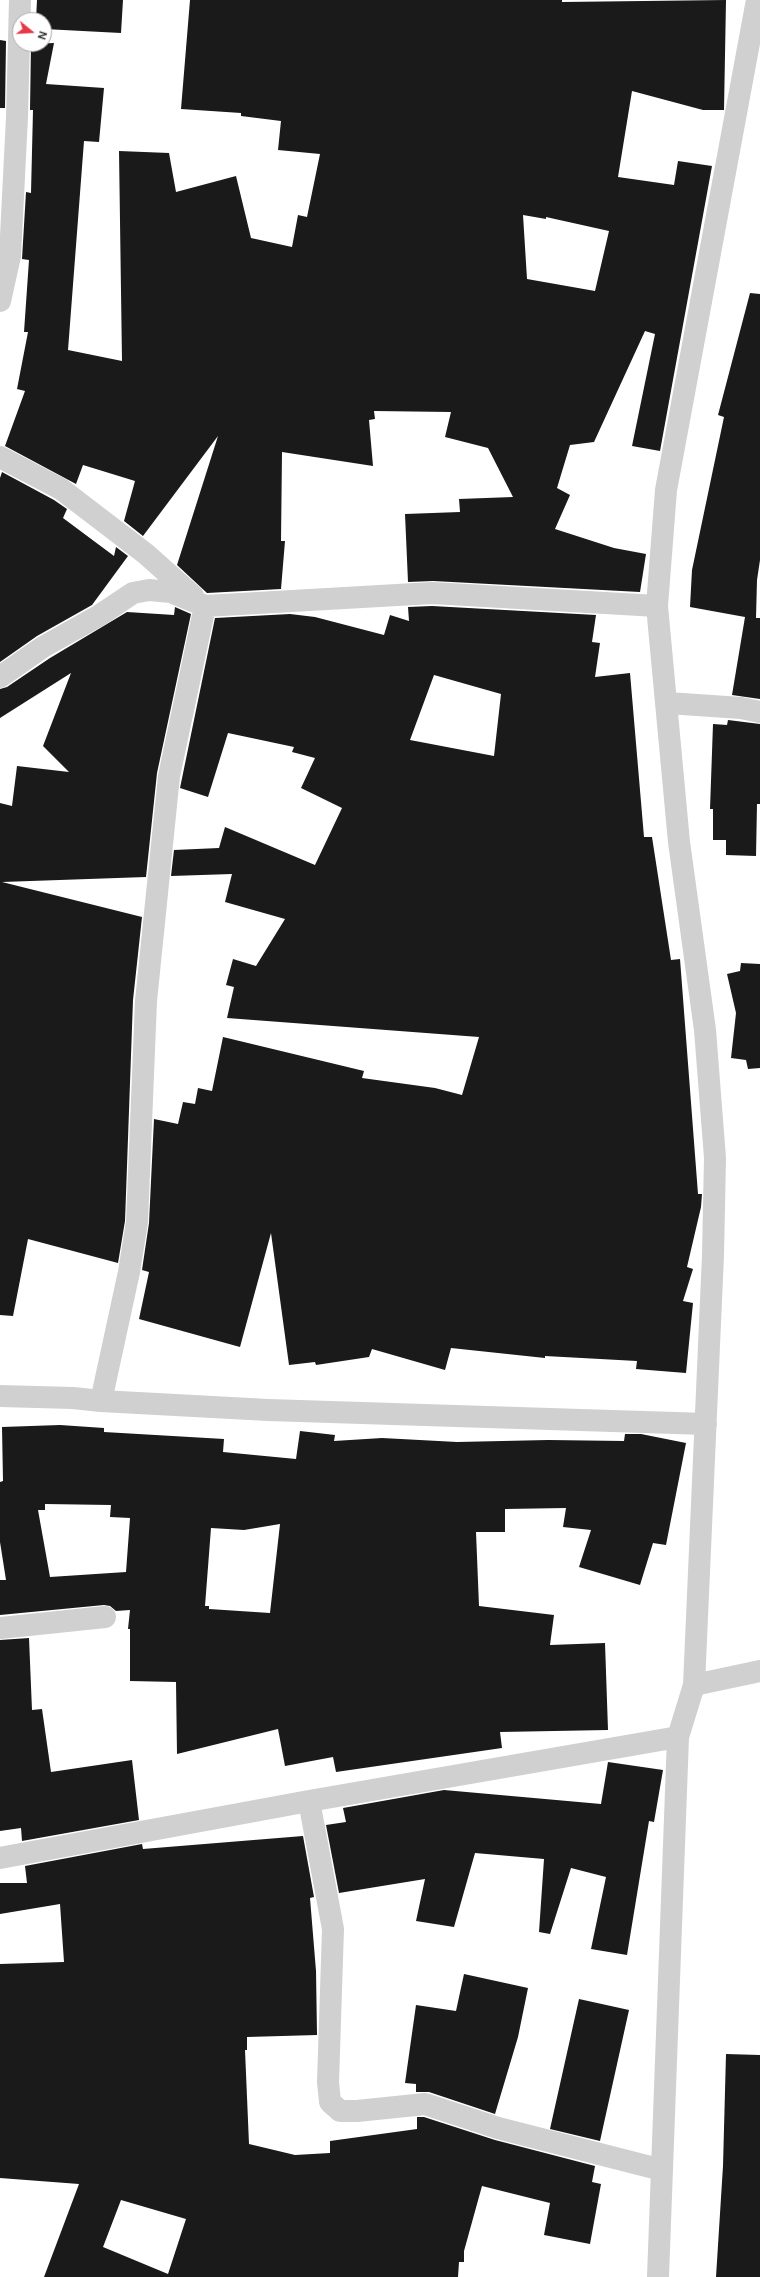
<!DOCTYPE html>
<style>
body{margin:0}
#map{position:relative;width:760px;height:2277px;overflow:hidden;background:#fff;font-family:"DM Sans",sans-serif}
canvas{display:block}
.north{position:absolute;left:12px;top:12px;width:40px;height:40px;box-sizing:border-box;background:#fff;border:1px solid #adadad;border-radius:50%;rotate:108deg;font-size:11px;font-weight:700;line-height:16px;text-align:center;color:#333}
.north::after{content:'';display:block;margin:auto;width:14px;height:18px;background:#e63946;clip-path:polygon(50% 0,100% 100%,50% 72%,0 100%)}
</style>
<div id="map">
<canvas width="760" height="2277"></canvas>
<div class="north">N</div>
</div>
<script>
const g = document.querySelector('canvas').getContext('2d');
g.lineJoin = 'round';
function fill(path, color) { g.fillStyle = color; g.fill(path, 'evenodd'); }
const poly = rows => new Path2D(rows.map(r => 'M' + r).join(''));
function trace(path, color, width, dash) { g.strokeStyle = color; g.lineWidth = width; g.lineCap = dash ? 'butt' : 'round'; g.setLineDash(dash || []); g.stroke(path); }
fill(poly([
 [37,0,123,0,121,33,44,29,44,20,36,20],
 [190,0,562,0,562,2,726,0,724,110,703,110,632,91,618,177,674,185,678,161,712,166,660,451,632,446,655,334,645,331,594,442,570,445,557,488,570,495,555,529,614,548,646,554,640,592,433,581,408,582,405,514,460,512,459,499,513,497,488,448,445,437,451,412,374,411,375,419,369,420,373,466,282,452,281,541,285,541,281,589,207,593,177,565,218,436,143,536,124,521,135,481,83,465,76,484,5,446,25,391,17,389,28,332,24,332,29,260,22,259,26,192,31,193,33,110,30,110,31,44,54,43,46,84,104,88,99,142,84,141,68,350,122,361,119,151,169,153,176,192,236,176,251,238,292,247,298,215,307,217,320,154,278,150,281,121,241,116,241,113,181,109],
 [523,215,546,219,546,217,609,231,595,291,527,279],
 [0,40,6,41,5,108,0,108],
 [750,293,760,294,760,560,757,580,756,618,760,618,760,699,732,695,745,617,690,607,692,570,724,417,718,415],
 [2,472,54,500,67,509,63,518,114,556,116,547,128,556,92,605,37,636,0,662,0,478],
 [432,606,596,615,592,642,600,643,595,677,630,673,644,837,652,837,671,960,680,959,698,1194,702,1194,701,1207,687,1267,693,1269,683,1301,693,1303,686,1373,636,1369,637,1361,545,1356,545,1358,451,1348,445,1370,372,1349,369,1357,316,1365,315,1362,289,1365,271,1233,240,1347,139,1319,149,1272,142,1270,149,1223,154,1119,178,1124,183,1102,195,1104,198,1088,212,1091,223,1037,364,1071,362,1078,435,1088,462,1095,479,1037,227,1018,234,987,226,985,233,959,256,966,285,919,225,902,232,874,171,876,174,850,219,848,225,827,315,865,342,808,301,788,315,758,292,752,294,747,228,733,208,797,180,788,215,618,290,614,315,617,384,635,390,615,409,621,408,607],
 [434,675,501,694,494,756,410,740],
 [175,607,191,614,157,773,146,877,2,882,142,917,133,1000,125,1221,118,1263,28,1239,13,1316,0,1315,0,803,12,806,17,766,69,772,43,746,71,673,0,718,0,689,7,687,50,658,127,612,174,615],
 [728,720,760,724,760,804,757,804,756,856,726,855,726,840,713,840,713,809,710,809,713,724,727,725],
 [741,963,760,964,760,1068,748,1069,746,1060,731,1058,736,1013,727,974,740,971],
 [60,1425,104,1428,104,1432,224,1439,223,1452,296,1459,300,1431,335,1435,334,1441,382,1438,457,1442,548,1440,624,1441,625,1434,641,1434,686,1443,666,1545,653,1543,640,1585,579,1567,591,1530,563,1527,566,1508,505,1509,505,1532,476,1532,479,1606,554,1615,550,1645,605,1643,608,1730,500,1732,502,1748,336,1772,333,1757,285,1766,278,1729,177,1754,176,1682,130,1681,130,1629,128,1629,130,1610,116,1611,110,1606,104,1605,0,1615,0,1580,6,1580,0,1542,0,1482,3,1481,2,1427],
 [45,1504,111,1505,110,1517,130,1518,126,1572,50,1577,38,1510,45,1510],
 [280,1524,270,1613,209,1609,209,1606,205,1606,211,1528,244,1530],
 [29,1638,32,1710,42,1709,51,1772,132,1760,139,1820,22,1841,21,1828,0,1831,0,1640],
 [608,1762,663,1770,654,1822,649,1821,627,1955,591,1949,606,1877,571,1868,550,1934,539,1932,544,1859,475,1853,454,1927,416,1921,425,1879,339,1893,326,1825,346,1822,343,1808,444,1790,601,1804],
 [303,1836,314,1897,310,1898,316,1971,317,2035,247,2037,247,2050,245,2050,249,2144,295,2155,330,2153,330,2141,417,2129,417,2117,424,2117,495,2140,595,2166,592,2182,601,2184,590,2244,544,2235,550,2203,482,2186,464,2251,464,2262,459,2262,458,2277,44,2277,79,2184,0,2178,0,1964,64,1962,60,1904,0,1914,0,1883,27,1883,25,1866,142,1844,143,1849],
 [121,2200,186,2219,168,2274,103,2247],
 [464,1974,528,1988,518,2037,495,2114,429,2092,416,2092,416,2084,405,2083,416,2005,456,2011],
 [579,1999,629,2010,600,2141,550,2129],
 [726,2054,760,2055,760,2277,716,2277,723,2166]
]), '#1a1a1a');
trace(poly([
 [0,301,10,256,17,117,20,0],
 [0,457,61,489,146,554,193,596],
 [0,677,43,647,100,615,133,593,149,590,171,592,205,606,432,593,657,606],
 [668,703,741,708,760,712],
 [0,1396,73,1398,101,1401,129,1272,137,1222,146,1001,169,776,205,606],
 [101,1401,268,1410,706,1424],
 [0,1628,105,1617],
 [694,1685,760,1671],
 [309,1801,333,1929,328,2082,330,2102,340,2111,357,2111,425,2104,498,2128,662,2170],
 [0,1858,309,1801,678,1737],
 [658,2277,678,1737,694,1685,713,1255,715,1158,705,1030,679,842,657,606,666,490,757,0]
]), '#d0d0d0', 22);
</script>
